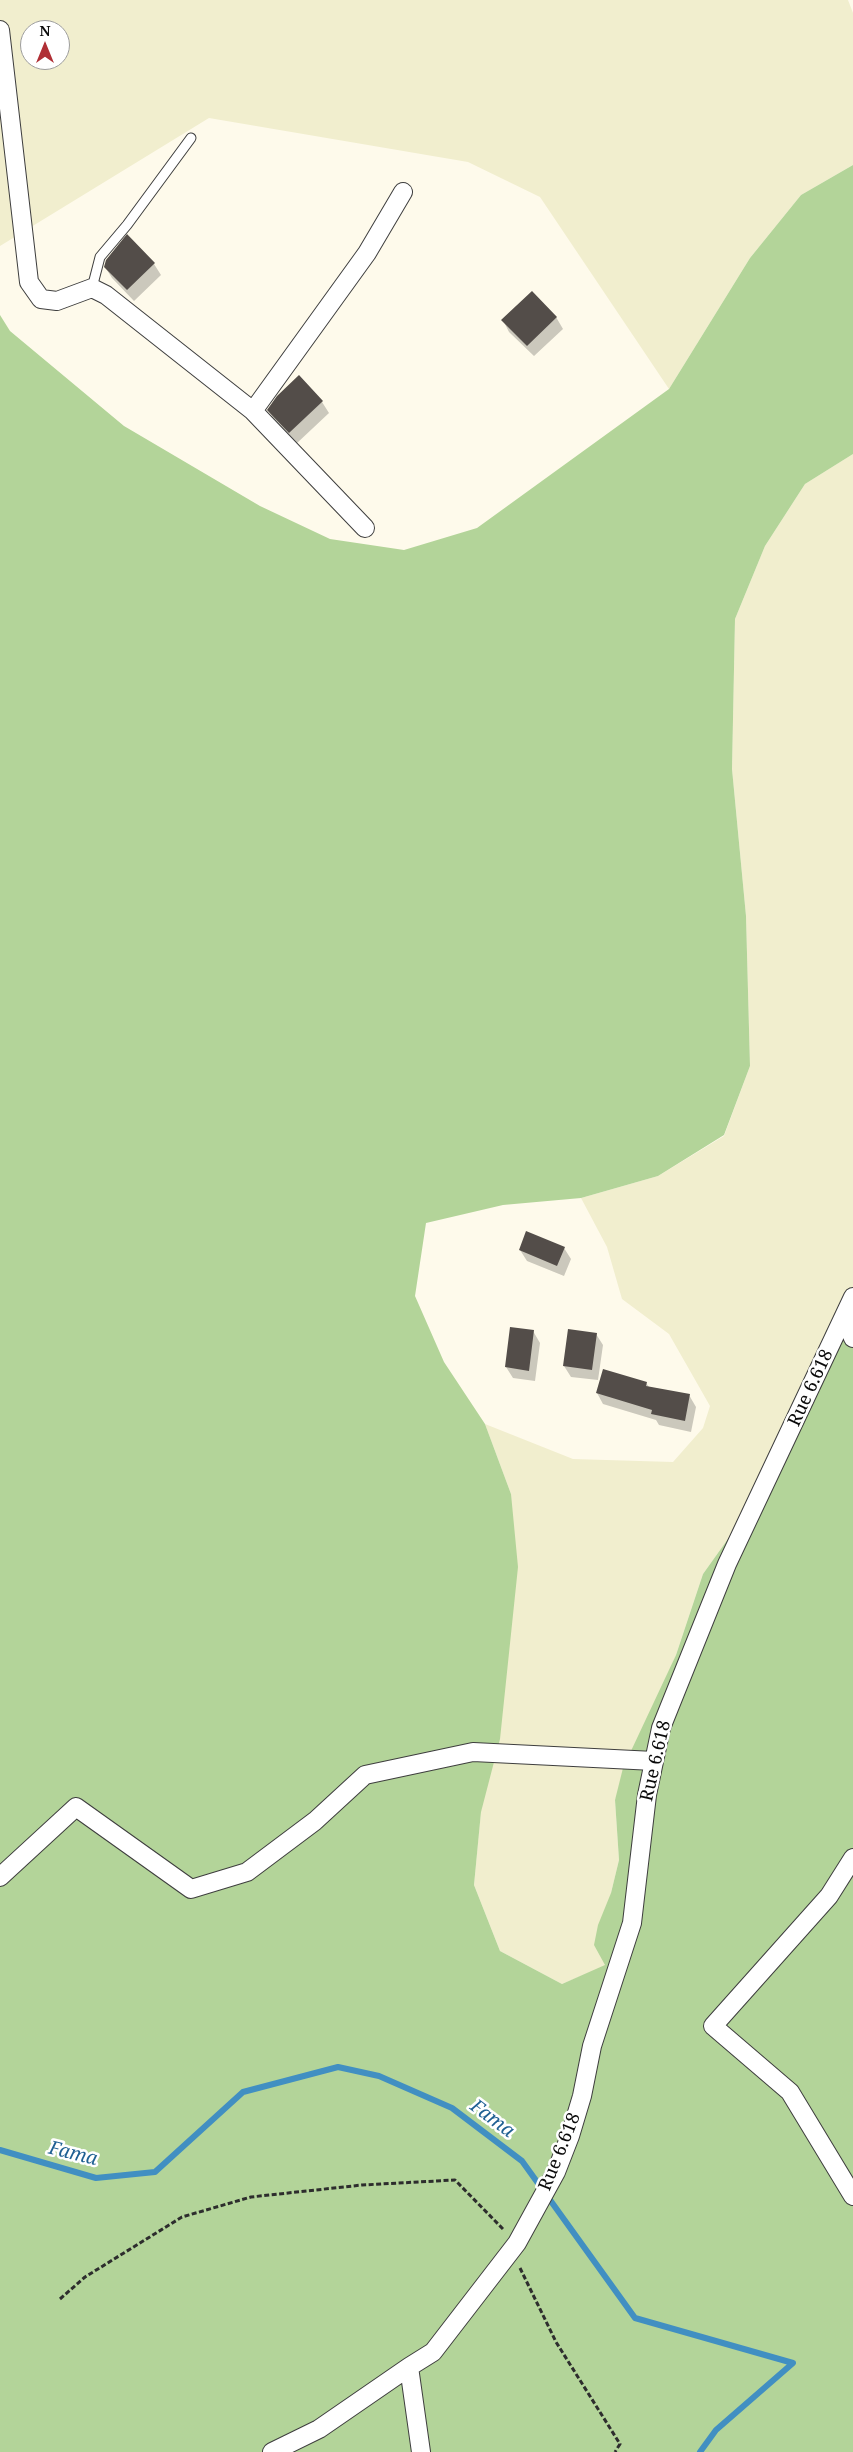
<!DOCTYPE html>
<style>
body{margin:0}
#map{position:relative;width:853px;height:2452px;overflow:hidden;background:#fefaeb;font-family:"Noto Serif",serif}
canvas{display:block}
.north{position:absolute;left:20px;top:20px;width:50px;height:50px;box-sizing:border-box;background:#fff;border:1px solid #9d9d9d;border-radius:50%;rotate:0deg;font-size:14px;font-weight:700;line-height:20px;text-align:center;color:#0b0b0b}
.north::after{content:'';display:block;margin:auto;width:18px;height:22px;background:#b02f35;clip-path:polygon(50% 0,100% 100%,50% 72%,0 100%)}
</style>
<div id="map">
<canvas width="853" height="2452"></canvas>
<div class="north">N</div>
</div>
<script>
const g = document.querySelector('canvas').getContext('2d');
g.lineJoin = 'round';
function fill(path, color) { g.fillStyle = color; g.fill(path, 'evenodd'); }
const poly = rows => new Path2D(rows.map(r => 'M' + r).join(''));
function trace(path, color, width, dash) { g.strokeStyle = color; g.lineWidth = width; g.lineCap = dash ? 'butt' : 'round'; g.setLineDash(dash || []); g.stroke(path); }
function drawText(font, color, halo, rows, align = 'center') {
  g.font = font + ' "Noto Serif",serif'; g.lineWidth = 5; g.setLineDash([]); g.textBaseline = 'middle'; g.strokeStyle = halo; g.fillStyle = color; for (const [text, x, y, turn = 0] of rows) {
    g.save(); g.translate(x, y); g.rotate((+turn || 0) * Math.PI / 180); g.textAlign = isNaN(turn) ? turn : align; if (halo) g.strokeText(text, 0, 0); g.fillText(text, 0, 0); g.restore();
  }
}
fill(poly([
 [0,0,848,0,853,13,853,165,801,195,750,258,669,389,540,197,468,162,209,118,0,246],
 [30,30,60,30,60,60,30,60],
 [853,454,853,1318,740,1522,703,1574,676,1655,615,1800,619,1860,611,1893,605,1966,562,1984,500,1951,474,1885,511,1494,485,1424,573,1459,673,1462,703,1428,710,1406,669,1334,622,1299,607,1247,581,1198,658,1176,724,1136,750,1066,746,916,732,769,735,619,765,546,805,484]
]), '#f1eece');
fill(poly([
 [853,165,853,454,805,484,765,546,735,619,732,769,746,916,750,1066,724,1135,658,1176,581,1198,503,1205,426,1223,415,1296,444,1362,485,1424,511,1494,518,1567,500,1739,481,1812,474,1885,500,1951,562,1984,605,1965,594,1945,598,1925,611,1893,619,1860,615,1800,623,1768,676,1655,703,1574,740,1522,853,1318,853,2452,0,2452,0,315,10,331,124,426,260,506,330,539,404,550,477,528,669,389,750,258,801,195]
]), '#b3d499');
fill(poly([
 [127,236,154,264,161,275,134,301,112,278,105,267],
 [556,317,563,329,534,356,509,332,503,320],
 [322,402,329,413,296,444,275,421,268,410],
 [564,1248,571,1259,564,1276,527,1261,520,1250],
 [533,1331,540,1343,535,1381,513,1378,506,1367],
 [596,1334,603,1345,598,1380,571,1377,564,1366],
 [646,1383,649,1387,689,1395,696,1407,691,1432,659,1425,656,1420,603,1404,597,1393]
]), '#0003');
trace(poly([
 [0,2150,96,2178,155,2172,243,2092,338,2067,379,2076,452,2108,522,2161,635,2318,793,2363,716,2430,700,2452]
]), '#418fc2', 6);
fill(poly([
 [127,234,155,263,127,290,104,267,106,260],
 [532,291,557,317,527,346,501,320],
 [299,375,323,401,289,433,267,410,277,396],
 [526,1231,565,1247,557,1266,519,1250],
 [510,1327,534,1330,529,1371,505,1367],
 [568,1329,597,1333,592,1370,563,1366],
 [603,1369,647,1382,646,1386,690,1394,685,1421,651,1414,652,1410,596,1393]
]), '#534d49');
const service = poly([
 [92,288,100,257,127,225,191,138]
]);
const minor = poly([
 [0,30,29,282,41,299,57,301,92,288,106,295,253,411,365,528],
 [253,411,367,253,403,192],
 [845,1315,853,1338],
 [853,1858,829,1896,713,2026,790,2092,853,2196],
 [0,1877,76,1807,191,1889,247,1872,315,1821,365,1775,473,1752,654,1761],
 [272,2452,319,2429,409,2367],
 [421,2452,409,2367,433,2352,517,2243,556,2172,570,2136,582,2096,592,2046,632,1923,647,1795,661,1728,727,1564,853,1297]
]);
trace(service, '#3e3e3e', 11);
trace(minor, '#3e3e3e', 20);
trace(poly([
 [520,2268,556,2342,620,2444,615,2452],
 [60,2299,85,2277,182,2217,251,2197,362,2185,455,2180,503,2229]
]), '#2d2d2d', 3, [5, 2.5]);
trace(service, '#fff', 9);
trace(minor, '#fff', 18);
drawText('18px', '#0b0b0b', '#fff', [
 ["Rue 6.618",811,1388,-65],
 ["Rue 6.618",656,1761,-77],
 ["Rue 6.618",560,2152,-68]
]);
drawText('italic 19px', '#1f6093', '#fff', [
 ["Fama",492,2119,37],
 ["Fama",73,2154,14]
]);
</script>
